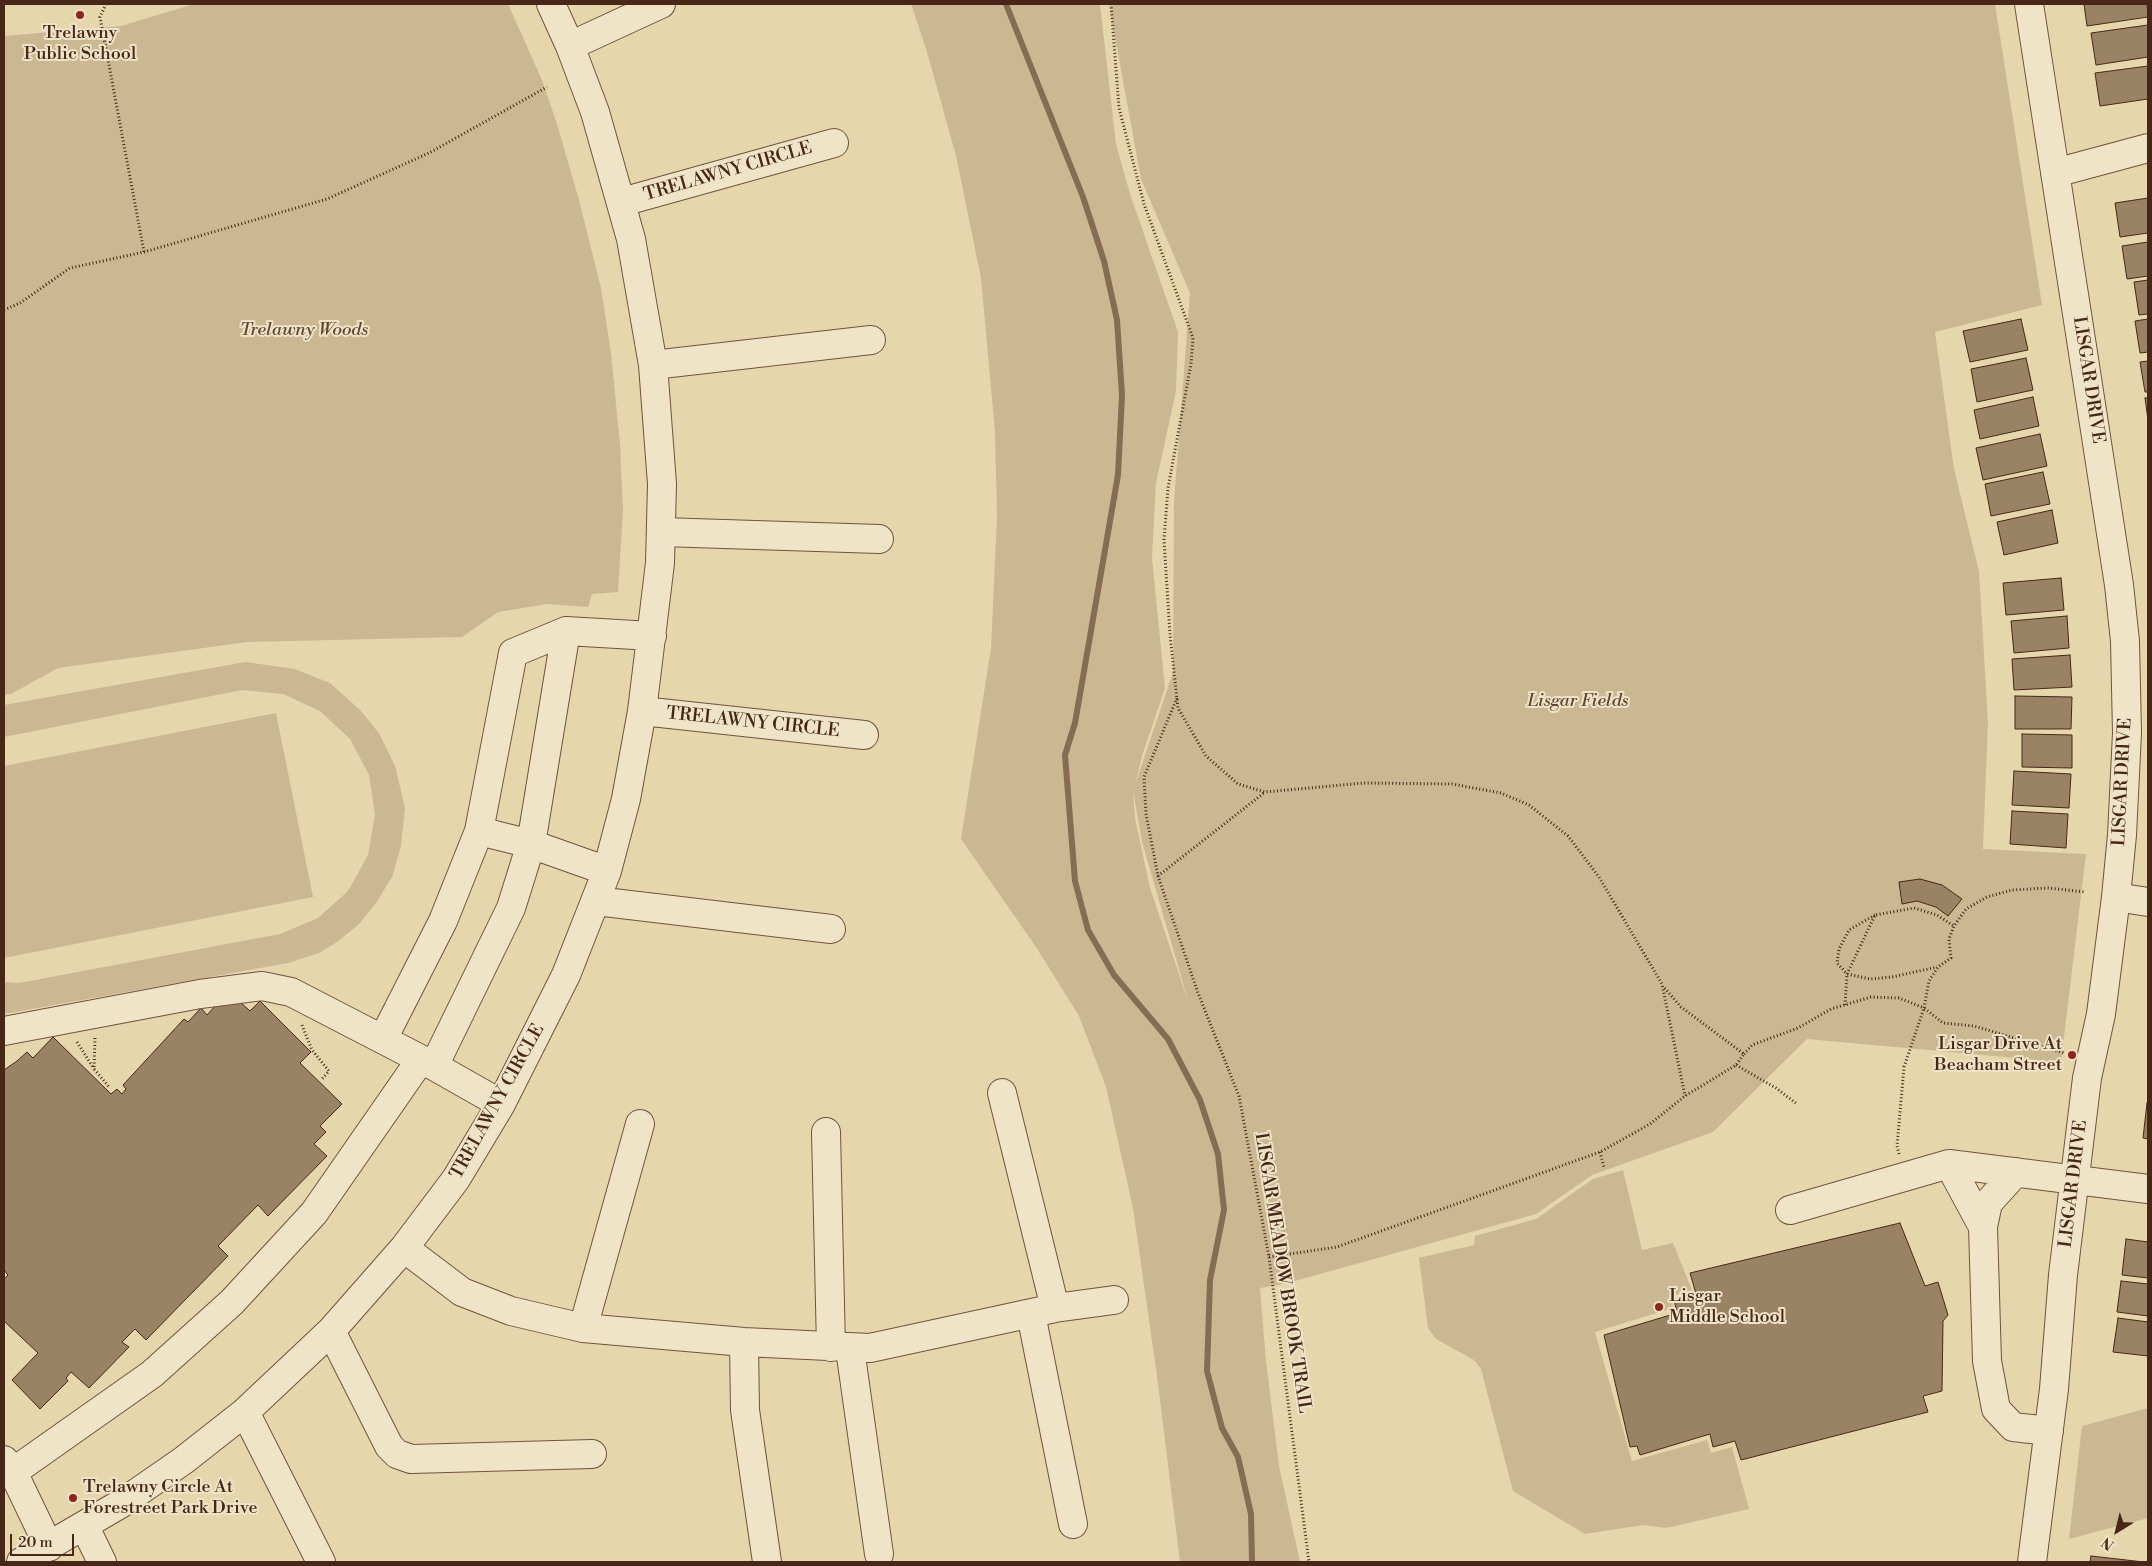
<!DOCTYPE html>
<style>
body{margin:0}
#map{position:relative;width:2152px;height:1566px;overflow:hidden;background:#e6d6ab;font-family:"Libre Bodoni",serif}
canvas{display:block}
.frame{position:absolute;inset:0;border:5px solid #482719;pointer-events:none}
.north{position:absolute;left:2092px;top:1506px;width:50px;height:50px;-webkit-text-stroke:4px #efe4c8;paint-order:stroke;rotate:216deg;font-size:14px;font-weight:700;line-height:20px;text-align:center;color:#482719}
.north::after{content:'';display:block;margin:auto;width:18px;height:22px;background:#482719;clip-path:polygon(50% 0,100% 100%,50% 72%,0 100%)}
.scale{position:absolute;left:10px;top:1534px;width:64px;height:22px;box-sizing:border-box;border:2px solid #482719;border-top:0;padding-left:6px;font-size:15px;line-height:18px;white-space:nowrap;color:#482719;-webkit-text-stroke:4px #efe4c8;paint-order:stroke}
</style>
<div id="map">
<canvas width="2152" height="1566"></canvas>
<div class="frame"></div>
<div class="north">N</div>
<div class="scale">20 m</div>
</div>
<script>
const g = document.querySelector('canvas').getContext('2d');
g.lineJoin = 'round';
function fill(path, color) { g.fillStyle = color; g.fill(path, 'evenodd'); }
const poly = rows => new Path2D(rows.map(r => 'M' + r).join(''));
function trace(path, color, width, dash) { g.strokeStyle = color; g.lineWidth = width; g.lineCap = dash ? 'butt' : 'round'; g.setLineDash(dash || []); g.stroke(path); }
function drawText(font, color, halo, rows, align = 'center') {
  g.font = font + ' "Libre Bodoni",serif'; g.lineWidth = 4; g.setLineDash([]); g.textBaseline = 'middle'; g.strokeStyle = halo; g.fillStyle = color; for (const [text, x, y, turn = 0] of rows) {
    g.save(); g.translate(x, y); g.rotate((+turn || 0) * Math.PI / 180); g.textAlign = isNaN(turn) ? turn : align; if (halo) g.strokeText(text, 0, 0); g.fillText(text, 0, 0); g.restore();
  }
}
fill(poly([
 [194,4,508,4,542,80,557,124,579,200,601,288,611,353,620,444,623,510,618,592,592,594,588,607,547,604,498,612,462,637,247,642,58,668,11,694,4,695,4,36,121,26],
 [911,4,1100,4,1116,144,1130,194,1178,332,1176,391,1156,483,1152,558,1165,688,1142,756,1135,785,1173,672,1174,502,1190,293,1141,179,1109,4,1995,4,2042,305,1935,332,1954,469,1979,571,1988,722,1983,849,2086,854,2061,1062,1807,1039,1713,1132,1592,1175,1536,1214,1284,1284,1260,1288,1266,1361,1279,1466,1300,1562,1180,1562,1157,1376,1133,1208,1106,1087,1079,1016,1036,947,961,839,991,648,997,516,995,432,981,278,956,156,927,52],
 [1133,790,1142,842,1189,1004,1150,888,1135,818],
 [245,662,295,669,330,683,360,710,379,733,395,766,405,808,401,846,392,877,376,903,359,924,337,942,319,953,288,963,4,1014,4,982,19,983,280,934,318,918,348,891,368,855,375,815,369,775,350,739,320,711,283,694,242,690,4,737,4,705],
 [276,713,313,897,4,958,4,766],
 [1623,1170,1642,1250,1673,1243,1692,1290,1671,1296,1673,1308,1595,1332,1632,1461,1707,1440,1711,1453,1732,1447,1749,1509,1666,1528,1643,1525,1585,1534,1513,1491,1481,1369,1474,1360,1436,1339,1428,1328,1419,1258,1474,1245,1475,1236,1536,1219,1593,1179],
 [2148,1408,2148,1518,2069,1539,2082,1426]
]), '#cbb892');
trace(poly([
 [1006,4,1083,197,1104,261,1117,320,1122,395,1118,475,1075,723,1065,755,1075,881,1088,930,1114,975,1168,1039,1200,1100,1218,1154,1224,1210,1210,1280,1207,1371,1222,1428,1238,1457,1251,1514,1252,1562]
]), '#866c53', 6);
const building = poly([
 [2084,4,2147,4,2148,17,2087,26,2084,4],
 [2148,25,2148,57,2096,65,2091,33,2148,25],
 [2148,66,2148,99,2100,106,2095,73,2148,66],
 [2148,198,2148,233,2120,237,2115,203,2148,198],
 [2148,242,2148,276,2127,279,2122,246,2148,242],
 [2148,280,2148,314,2139,315,2134,282,2148,280],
 [2021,319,2028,350,1970,362,1963,331,2021,319],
 [2148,319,2148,352,2140,353,2135,321,2148,319],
 [2026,358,2033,390,1977,402,1971,369,2026,358],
 [2148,361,2148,392,2145,392,2140,362,2148,361],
 [2033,397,2039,426,1980,439,1974,410,2033,397],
 [2145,398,2148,398,2148,420,2145,398],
 [2040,434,2047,466,1983,480,1976,448,2040,434],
 [2043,472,2050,504,1991,516,1985,484,2043,472],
 [2052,510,2058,543,2004,555,1997,522,2052,510],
 [2061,578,2064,610,2006,615,2003,583,2061,578],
 [2067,616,2069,648,2014,653,2011,621,2067,616],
 [2070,655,2072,687,2014,690,2012,659,2070,655],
 [2015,696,2072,697,2071,729,2015,729,2015,696],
 [2022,734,2072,735,2072,768,2022,767,2022,734],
 [2014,771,2071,774,2069,808,2012,805,2014,771],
 [2012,811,2068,814,2066,848,2010,844,2012,811],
 [1920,879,1942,885,1962,899,1948,916,1936,907,1917,901,1902,904,1899,882,1920,879],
 [239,1001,250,1011,260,1001,311,1052,300,1063,342,1104,320,1126,326,1132,314,1144,327,1156,268,1216,258,1205,218,1246,228,1256,146,1340,135,1329,122,1342,129,1347,89,1388,71,1372,66,1378,68,1381,40,1409,12,1380,38,1353,4,1321,4,1279,8,1275,4,1270,4,1070,17,1061,27,1052,33,1058,53,1037,111,1094,117,1089,122,1094,126,1089,123,1085,184,1019,188,1022,201,1008,207,1015,216,1005,239,1001],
 [2147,1103,2148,1103,2148,1139,2143,1138,2147,1103],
 [1900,1223,1925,1286,1938,1282,1948,1315,1943,1321,1942,1391,1923,1396,1928,1412,1741,1460,1735,1441,1713,1447,1710,1434,1640,1455,1637,1446,1630,1447,1604,1335,1677,1313,1674,1300,1696,1294,1690,1273,1900,1223],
 [2126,1239,2148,1242,2148,1278,2122,1275,2126,1239],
 [2121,1281,2148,1284,2148,1316,2117,1312,2121,1281],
 [2118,1318,2148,1322,2148,1356,2113,1352,2118,1318],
 [2091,1556,2144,1562,2090,1562,2091,1556]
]);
fill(building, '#9a8265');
trace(building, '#482719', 1);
const minor = poly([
 [2029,4,2119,585,2125,641,2127,733,2122,835,2116,897,2101,1014,2087,1078,2063,1275,2054,1389,2032,1562],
 [570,46,661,4],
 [2055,173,2148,148],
 [622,202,834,143],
 [653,365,871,340],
 [662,532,879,539],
 [642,711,864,735],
 [479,831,531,844,607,871],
 [2116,897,2148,902],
 [596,901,831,929],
 [4,1031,200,994,262,986,291,992,434,1066,501,1104],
 [383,1039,443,921,479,831,513,653,566,631,652,636],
 [434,1066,511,908,531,844,566,631],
 [1002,1093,1055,1308],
 [826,1132,831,1347],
 [1949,1164,2148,1189],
 [1790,1210,1949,1164,1983,1227,1987,1361,1996,1409,2013,1427,2049,1431],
 [1983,1227,1988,1203,2016,1172],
 [404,1248,462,1292,511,1311,583,1328,744,1342,870,1348,1055,1308,1114,1300],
 [1031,1314,1073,1524],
 [583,1328,640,1124],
 [331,1331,389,1446,397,1454,411,1459,592,1454],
 [744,1342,745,1410,767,1562],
 [850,1349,879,1554],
 [245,1412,321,1562],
 [4,1460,13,1472,49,1547],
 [13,1472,152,1374,232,1302,314,1213,421,1059],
 [85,1527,102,1562],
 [21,1562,122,1503,184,1460,245,1412,331,1331,404,1248,456,1179,501,1104,566,975,607,871,626,799,642,711,660,563,662,484,653,365,631,239,595,112,570,46,551,4]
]);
trace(minor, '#70533e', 30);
trace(poly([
 [106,4,100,17,144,252],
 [1111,4,1119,108,1144,204,1193,338,1191,364,1168,488,1164,540,1170,635,1178,708,1206,756,1238,784,1265,792,1364,783,1452,784,1501,793,1529,805,1568,836,1599,877,1662,984,1685,1096],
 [4,310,20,303,70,268,144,252,327,199,429,153,547,87],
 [1177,698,1144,777,1146,814,1158,876,1198,993,1239,1096,1269,1257,1309,1562],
 [1158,876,1265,792],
 [1875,915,1849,930,1839,949,1837,963,1847,974,1875,915,1914,908,1937,915,1954,926],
 [1845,1005,1847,974,1870,979,1892,977,1937,967],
 [302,1025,312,1050,329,1071,322,1079],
 [95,1038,94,1069,109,1087],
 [77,1042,94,1069],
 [1744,1054,1752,1045,1798,1028,1831,1009,1871,997,1899,998,1924,1008,1929,981,1938,967,1951,958,1949,939,1954,926,1966,909,1987,897,2012,890,2048,888,2085,892],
 [1736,1065,1776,1088,1797,1104],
 [1600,1152,1604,1167],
 [1899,1154,1897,1146,1904,1067,1924,1008,1943,1023,1974,1026,2064,1053],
 [1269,1257,1337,1247,1600,1152,1650,1124,1685,1096,1736,1065,1744,1054,1681,1007,1663,986]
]), '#482719', 3, [1, 2.5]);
trace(minor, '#efe4c8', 28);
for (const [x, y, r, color] of [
 [80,15,5,"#8f2418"],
 [2072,1055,5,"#8f2418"],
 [1659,1307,5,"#8f2418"],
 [73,1498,5,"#8f2418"]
]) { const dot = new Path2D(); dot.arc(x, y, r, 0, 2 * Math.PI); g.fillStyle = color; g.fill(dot); trace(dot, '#efe4c8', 2); }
drawText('18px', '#482719', '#efe4c8', [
 ["Trelawny",80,34,"center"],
 ["Public School",80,55,"center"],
 ["Lisgar Drive At",2062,1045,"right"],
 ["Beacham Street",2062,1066,"right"],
 ["Lisgar",1669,1297],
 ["Middle School",1669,1318],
 ["Trelawny Circle At",83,1488],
 ["Forestreet Park Drive",83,1509]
], 'left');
drawText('18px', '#482719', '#efe4c8', [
 ["TRELAWNY CIRCLE",728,172,-16],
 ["LISGAR DRIVE",2088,380,81],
 ["TRELAWNY CIRCLE",753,723,6],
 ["LISGAR DRIVE",2123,782,-87],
 ["TRELAWNY CIRCLE",498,1102,-61],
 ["LISGAR DRIVE",2074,1184,-83],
 ["LISGAR MEADOW BROOK TRAIL",1282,1273,81]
]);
drawText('italic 18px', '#624431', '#efe4c8', [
 ["Trelawny Woods",304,331],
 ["Lisgar Fields",1578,702]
]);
</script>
